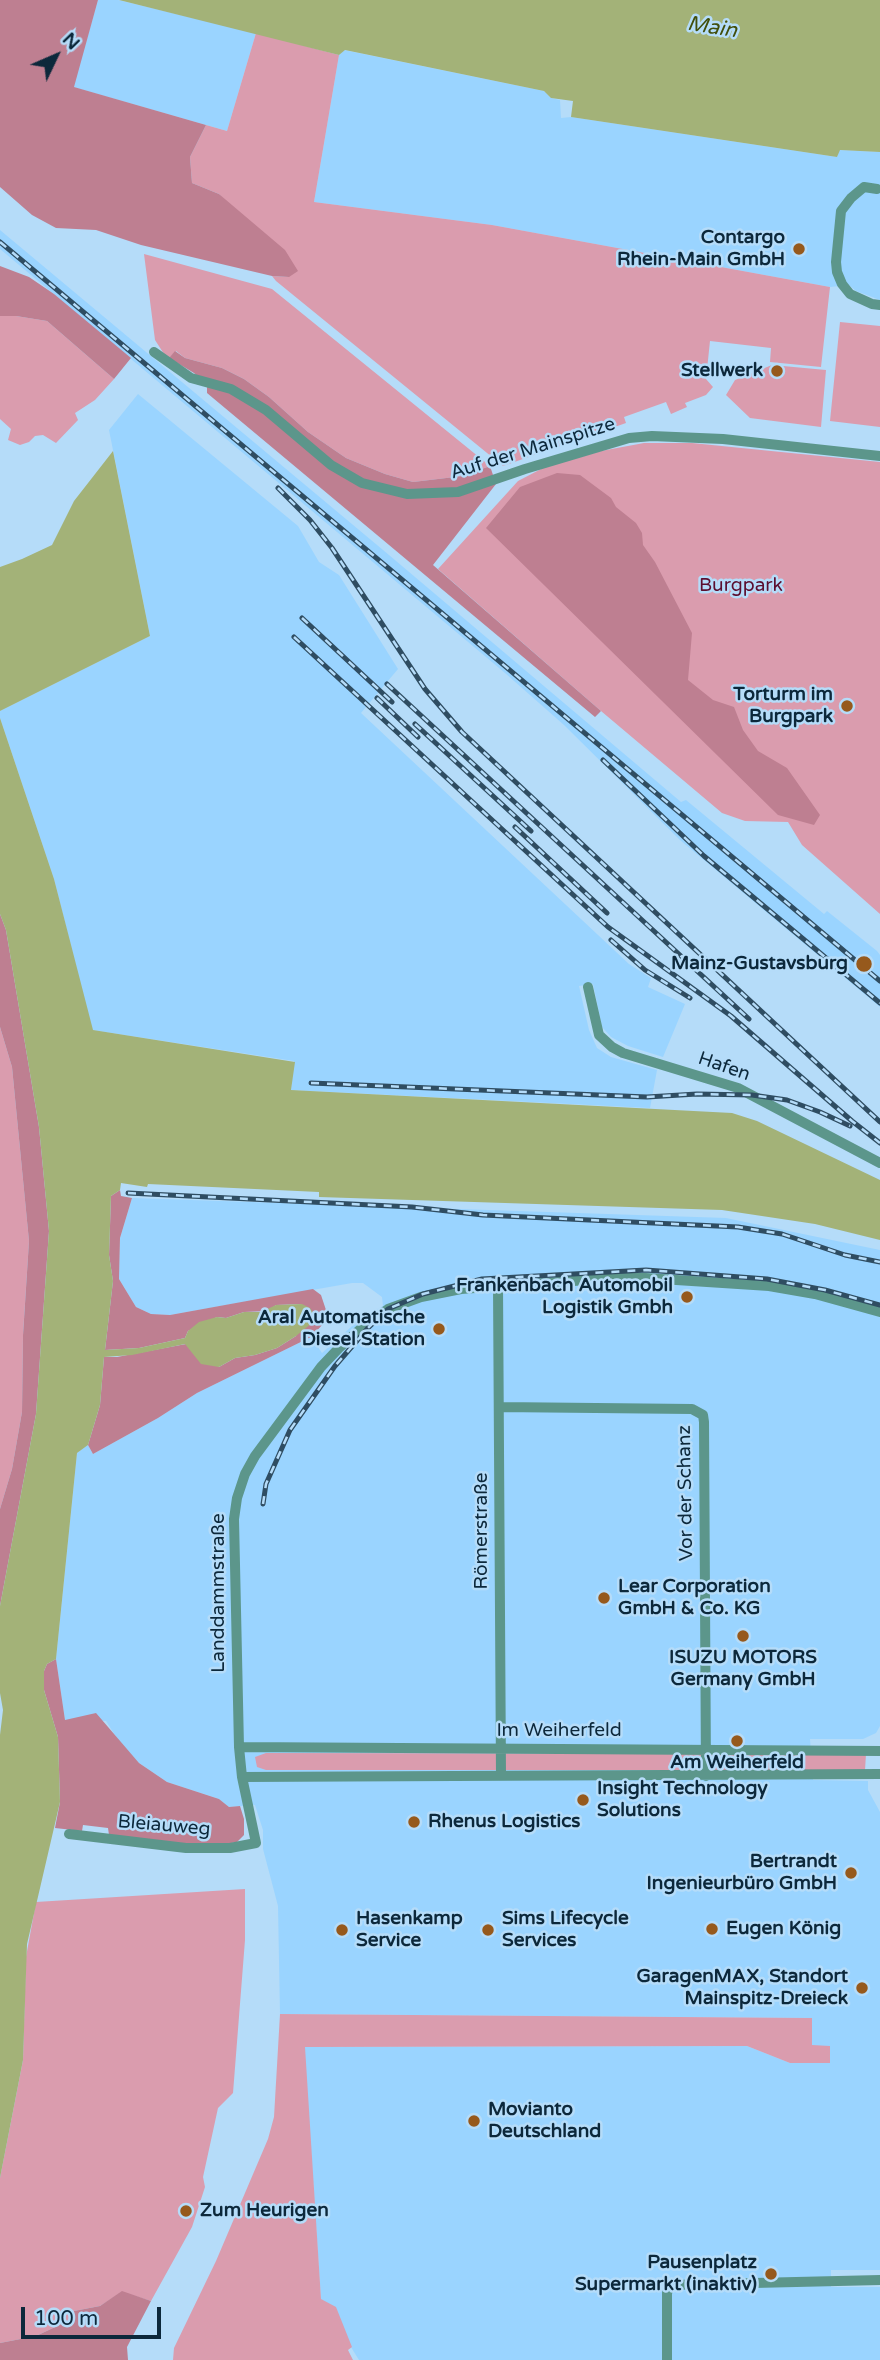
<!DOCTYPE html>
<meta charset="utf-8">
<style>
body{margin:0}
#map{position:relative;width:880px;height:2360px;overflow:hidden;background:#b5dcf9;font-family:"Varela Round",sans-serif}
canvas{display:block}
.north{position:absolute;left:21px;top:21px;width:70px;height:70px;-webkit-text-stroke:5px #b5dcf9;paint-order:stroke;rotate:46deg;font-size:19px;font-weight:700;line-height:28px;text-align:center;color:#0c283b}
.north::after{content:'';display:block;margin:auto;width:24px;height:32px;background:#0c283b;clip-path:polygon(50% 0,100% 100%,50% 72%,0 100%)}
.scale{position:absolute;left:21px;top:2307px;width:140px;height:32px;box-sizing:border-box;border:4px solid #0c283b;border-top:0;padding-left:9px;font-size:21px;line-height:24px;white-space:nowrap;color:#0c283b;-webkit-text-stroke:5px #b5dcf9;paint-order:stroke}
</style>
<div id="map">
<canvas width="880" height="2360"></canvas>
<div class="north">N</div>
<div class="scale">100 m</div>
</div>
<script>
const g = document.querySelector('canvas').getContext('2d');
g.lineJoin = 'round';
function fill(path, color) { g.fillStyle = color; g.fill(path, 'evenodd'); }
const poly = rows => new Path2D(rows.map(r => 'M' + r).join(''));
function trace(path, color, width, dash) { g.strokeStyle = color; g.lineWidth = width; g.lineCap = dash ? 'butt' : 'round'; g.setLineDash(dash || []); g.stroke(path); }
function drawText(font, color, halo, rows, align = 'center') {
  g.font = font + ' "Varela Round",sans-serif'; g.lineWidth = 5; g.setLineDash([]); g.textBaseline = 'middle'; g.strokeStyle = halo; g.fillStyle = color; for (const [text, x, y, turn = 0] of rows) {
    g.save(); g.translate(x, y); g.rotate((+turn || 0) * Math.PI / 180); g.textAlign = isNaN(turn) ? turn : align; if (halo) g.strokeText(text, 0, 0); g.fillText(text, 0, 0); g.restore();
  }
}
fill(poly([
 [98,0,118,0,256,33,227,131,73,87],
 [344,50,544,91,551,98,560,100,561,118,571,117,837,157,839,150,880,152,880,300,856,291,849,285,830,287,492,225,314,202,339,55],
 [0,230,389,555,681,802,686,800,824,914,827,911,877,951,880,955,880,1007,680,840,564,725,505,673,0,249],
 [138,394,298,526,319,562,339,575,398,669,361,713,629,964,651,978,648,987,685,1004,663,1057,628,1046,611,1037,602,1027,593,984,579,986,589,1030,597,1048,611,1057,657,1070,650,1108,291,1090,294,1061,92,1030,54,879,0,718,0,711,150,636,109,430],
 [132,1198,726,1218,880,1250,880,1726,876,1733,863,1739,810,1739,813,1780,868,1781,868,1790,880,1812,880,2270,831,2270,831,2287,880,2287,880,2360,359,2360,321,2299,304,2047,747,2046,790,2063,829,2063,830,2046,812,2046,812,2018,280,2014,278,1906,263,1849,263,1830,255,1805,229,1807,219,1799,167,1782,139,1763,118,1740,106,1721,65,1720,56,1659,77,1453,88,1445,93,1454,158,1418,197,1393,311,1337,322,1353,360,1319,383,1306,382,1297,363,1283,352,1283,170,1315,151,1314,136,1307,119,1279,120,1238]
]), '#9ad4ff');
fill(poly([
 [256,33,339,55,314,202,492,225,830,287,821,367,770,362,771,348,710,341,706,379,713,387,706,395,685,403,687,407,671,414,666,402,624,417,626,423,503,466,276,281,272,276,289,277,219,194,192,183,190,157,206,125,227,131],
 [144,254,272,289,490,466,463,476,413,482,385,474,346,458,308,432,269,397,244,379,222,368,185,358,176,351,169,358,166,357,155,340],
 [0,316,16,316,47,321,114,379,95,400,75,413,78,420,56,443,43,435,35,436,29,442,20,445,8,440,11,429,0,419],
 [840,322,880,326,880,427,830,421],
 [772,365,826,370,821,427,750,418,726,395,735,380],
 [644,443,692,443,880,462,880,914,802,845,788,822,745,821,722,813,601,711,438,569,518,481,543,468,601,451],
 [0,1027,12,1067,29,1241,23,1334,22,1412,12,1469,0,1509],
 [266,1753,866,1754,865,1770,266,1770,257,1767,255,1757],
 [245,1889,245,1940,233,2093,218,2108,203,2177,205,2187,192,2227,151,2301,122,2292,100,2306,74,2311,68,2321,36,2336,0,2343,0,2178,23,2060,26,1957,36,1902],
 [280,2014,812,2018,812,2045,830,2046,830,2063,790,2063,747,2046,305,2047,321,2299,336,2307,352,2347,348,2350,353,2360,173,2360,174,2348,216,2261,268,2139,274,2117]
]), '#da9cae');
fill(poly([
 [0,0,98,0,74,87,206,125,190,157,192,183,219,194,285,250,298,271,289,277,272,276,141,245,96,230,56,228,32,215,0,187],
 [0,266,29,277,54,294,131,358,114,379,47,321,16,316,0,316],
 [175,351,185,358,222,368,244,379,269,397,308,432,346,458,385,474,413,482,463,476,490,466,496,484,433,565,601,711,595,717,207,393,207,385,194,373,169,358],
 [557,473,580,475,611,498,616,507,636,523,642,533,643,545,655,562,692,633,688,680,713,700,734,707,743,730,758,751,787,768,820,815,814,825,778,815,486,528,520,487],
 [0,914,6,930,39,1127,49,1231,36,1414,0,1606,0,1509,12,1469,22,1412,23,1335,29,1241,12,1067,0,1027],
 [120,1190,121,1196,132,1198,120,1238,119,1279,136,1307,151,1314,170,1315,313,1289,321,1295,327,1313,324,1323,311,1337,197,1393,158,1418,93,1454,88,1445,100,1405,104,1357,117,1357,186,1344,219,1367,235,1358,255,1355,277,1348,296,1336,302,1304,276,1305,268,1311,244,1312,226,1318,217,1317,188,1331,185,1338,139,1348,105,1350,113,1281,109,1255,111,1196],
 [56,1659,65,1720,96,1713,139,1763,167,1782,219,1799,229,1807,240,1806,244,1819,244,1835,237,1842,220,1845,184,1846,109,1835,108,1828,83,1825,82,1831,55,1828,60,1802,58,1737,44,1690,44,1671,47,1664],
 [122,2291,151,2301,127,2347,128,2360,0,2360,0,2343,36,2336,68,2321,74,2311,100,2306]
]), '#be7f91');
fill(poly([
 [119,0,880,0,880,152,840,150,837,157,571,117,573,101,551,98,544,91,345,50,339,55],
 [113,451,150,636,0,711,0,567,22,559,52,545,74,501],
 [0,718,54,879,93,1030,295,1062,291,1090,732,1113,757,1121,880,1180,880,1240,815,1224,722,1210,319,1197,319,1192,148,1184,147,1187,121,1183,120,1190,111,1196,109,1255,113,1281,105,1350,139,1348,185,1338,188,1331,199,1322,217,1317,226,1318,244,1312,261,1312,276,1305,302,1304,310,1308,314,1314,312,1323,296,1336,277,1348,255,1355,235,1358,219,1367,201,1364,185,1344,132,1355,104,1357,100,1405,88,1445,77,1453,56,1659,47,1664,44,1671,44,1690,58,1737,60,1802,27,1944,23,2060,0,2178,0,1735,3,1710,0,1693,0,1606,36,1414,49,1231,39,1127,6,930,0,914]
]), '#a3b278');
trace(poly([
 [877,189,864,187,851,198,841,211,836,262,837,272,842,284,850,294,872,304,880,305],
 [154,352,191,378,231,389,266,410,331,465,362,483,407,494,458,492,525,469,629,438,652,436,723,439,880,456],
 [588,987,599,1035,612,1047,623,1053,738,1088,880,1163],
 [498,1286,501,1776],
 [499,1407,692,1409,703,1415,704,1422,706,1776],
 [239,1747,880,1751],
 [242,1777,880,1774],
 [69,1834,186,1848,230,1848,256,1843,242,1777,239,1747,234,1519,237,1498,245,1474,255,1456,321,1367,339,1348,365,1325,388,1309,421,1297,461,1289,630,1277,769,1286,815,1294,880,1312],
 [667,2360,667,2293,670,2285,880,2280]
]), '#5c968b', 10);
const rail = poly([
 [0,242,880,981],
 [278,488,310,520,332,548,425,689,462,732,880,1122],
 [302,618,392,702],
 [294,637,608,927,731,1016,852,1121,880,1143],
 [387,684,749,1019],
 [377,698,418,737],
 [415,724,531,831],
 [603,760,704,856,880,1003],
 [515,827,607,913],
 [611,940,645,970,690,998],
 [311,1083,647,1097,697,1094,752,1095,787,1100,820,1112,850,1126],
 [128,1193,412,1207,483,1215,738,1227,782,1234,845,1255,880,1262],
 [263,1504,266,1484,290,1430,335,1366,368,1328,388,1309,423,1294,482,1279,646,1270,767,1279,825,1290,880,1305]
]);
trace(rail, '#2f4d62', 5);
trace(rail, '#b5dcf9', 2.5, [8]);
for (const [x, y, r, color] of [
 [799,249,7,"#96591c"],
 [777,371,7,"#96591c"],
 [847,706,7,"#96591c"],
 [864,964,9,"#96591c"],
 [687,1297,7,"#96591c"],
 [439,1329,7,"#96591c"],
 [604,1598,7,"#96591c"],
 [743,1636,7,"#96591c"],
 [737,1741,7,"#96591c"],
 [583,1800,7,"#96591c"],
 [414,1822,7,"#96591c"],
 [851,1873,7,"#96591c"],
 [712,1929,7,"#96591c"],
 [342,1930,7,"#96591c"],
 [488,1930,7,"#96591c"],
 [862,1988,7,"#96591c"],
 [474,2121,7,"#96591c"],
 [186,2211,7,"#96591c"],
 [771,2274,7,"#96591c"]
]) { const dot = new Path2D(); dot.arc(x, y, r, 0, 2 * Math.PI); g.fillStyle = color; g.fill(dot); trace(dot, '#b5dcf9', 2.5); }
drawText('bold 19px', '#0c283b', '#b5dcf9', [
 ["Contargo",785,238],
 ["Rhein-Main GmbH",785,260],
 ["Stellwerk",763,371],
 ["Torturm im",833,695],
 ["Burgpark",833,717],
 ["Mainz-Gustavsburg",848,964],
 ["Frankenbach Automobil",673,1286],
 ["Logistik Gmbh",673,1308],
 ["Aral Automatische",425,1318],
 ["Diesel Station",425,1340],
 ["Lear Corporation",618,1587,"left"],
 ["GmbH & Co. KG",618,1609,"left"],
 ["ISUZU MOTORS",743,1658,"center"],
 ["Germany GmbH",743,1680,"center"],
 ["Am Weiherfeld",737,1763,"center"],
 ["Insight Technology",597,1789,"left"],
 ["Solutions",597,1811,"left"],
 ["Rhenus Logistics",428,1822,"left"],
 ["Bertrandt",837,1862],
 ["Ingenieurbüro GmbH",837,1884],
 ["Hasenkamp",356,1919,"left"],
 ["Service",356,1941,"left"],
 ["Sims Lifecycle",502,1919,"left"],
 ["Services",502,1941,"left"],
 ["Eugen König",726,1929,"left"],
 ["GaragenMAX, Standort",848,1977],
 ["Mainspitz-Dreieck",848,1999],
 ["Movianto",488,2110,"left"],
 ["Deutschland",488,2132,"left"],
 ["Zum Heurigen",200,2211,"left"],
 ["Pausenplatz",757,2263],
 ["Supermarkt (inaktiv)",757,2285]
], 'right');
drawText('19px', '#0c283b', '#b5dcf9', [
 ["Auf der Mainspitze",533,449,-17],
 ["Hafen",724,1067,19],
 ["Vor der Schanz",686,1493,-91],
 ["Römerstraße",482,1531,-90],
 ["Landdammstraße",219,1593,-90],
 ["Im Weiherfeld",559,1731],
 ["Bleiauweg",164,1826,5]
]);
drawText('19px', '#5b0e2f', '#b5dcf9', [
 ["Burgpark",741,586]
]);
drawText('italic 21px', '#414e0b', '#b5dcf9', [
 ["Main",712,28,9]
]);
</script>
